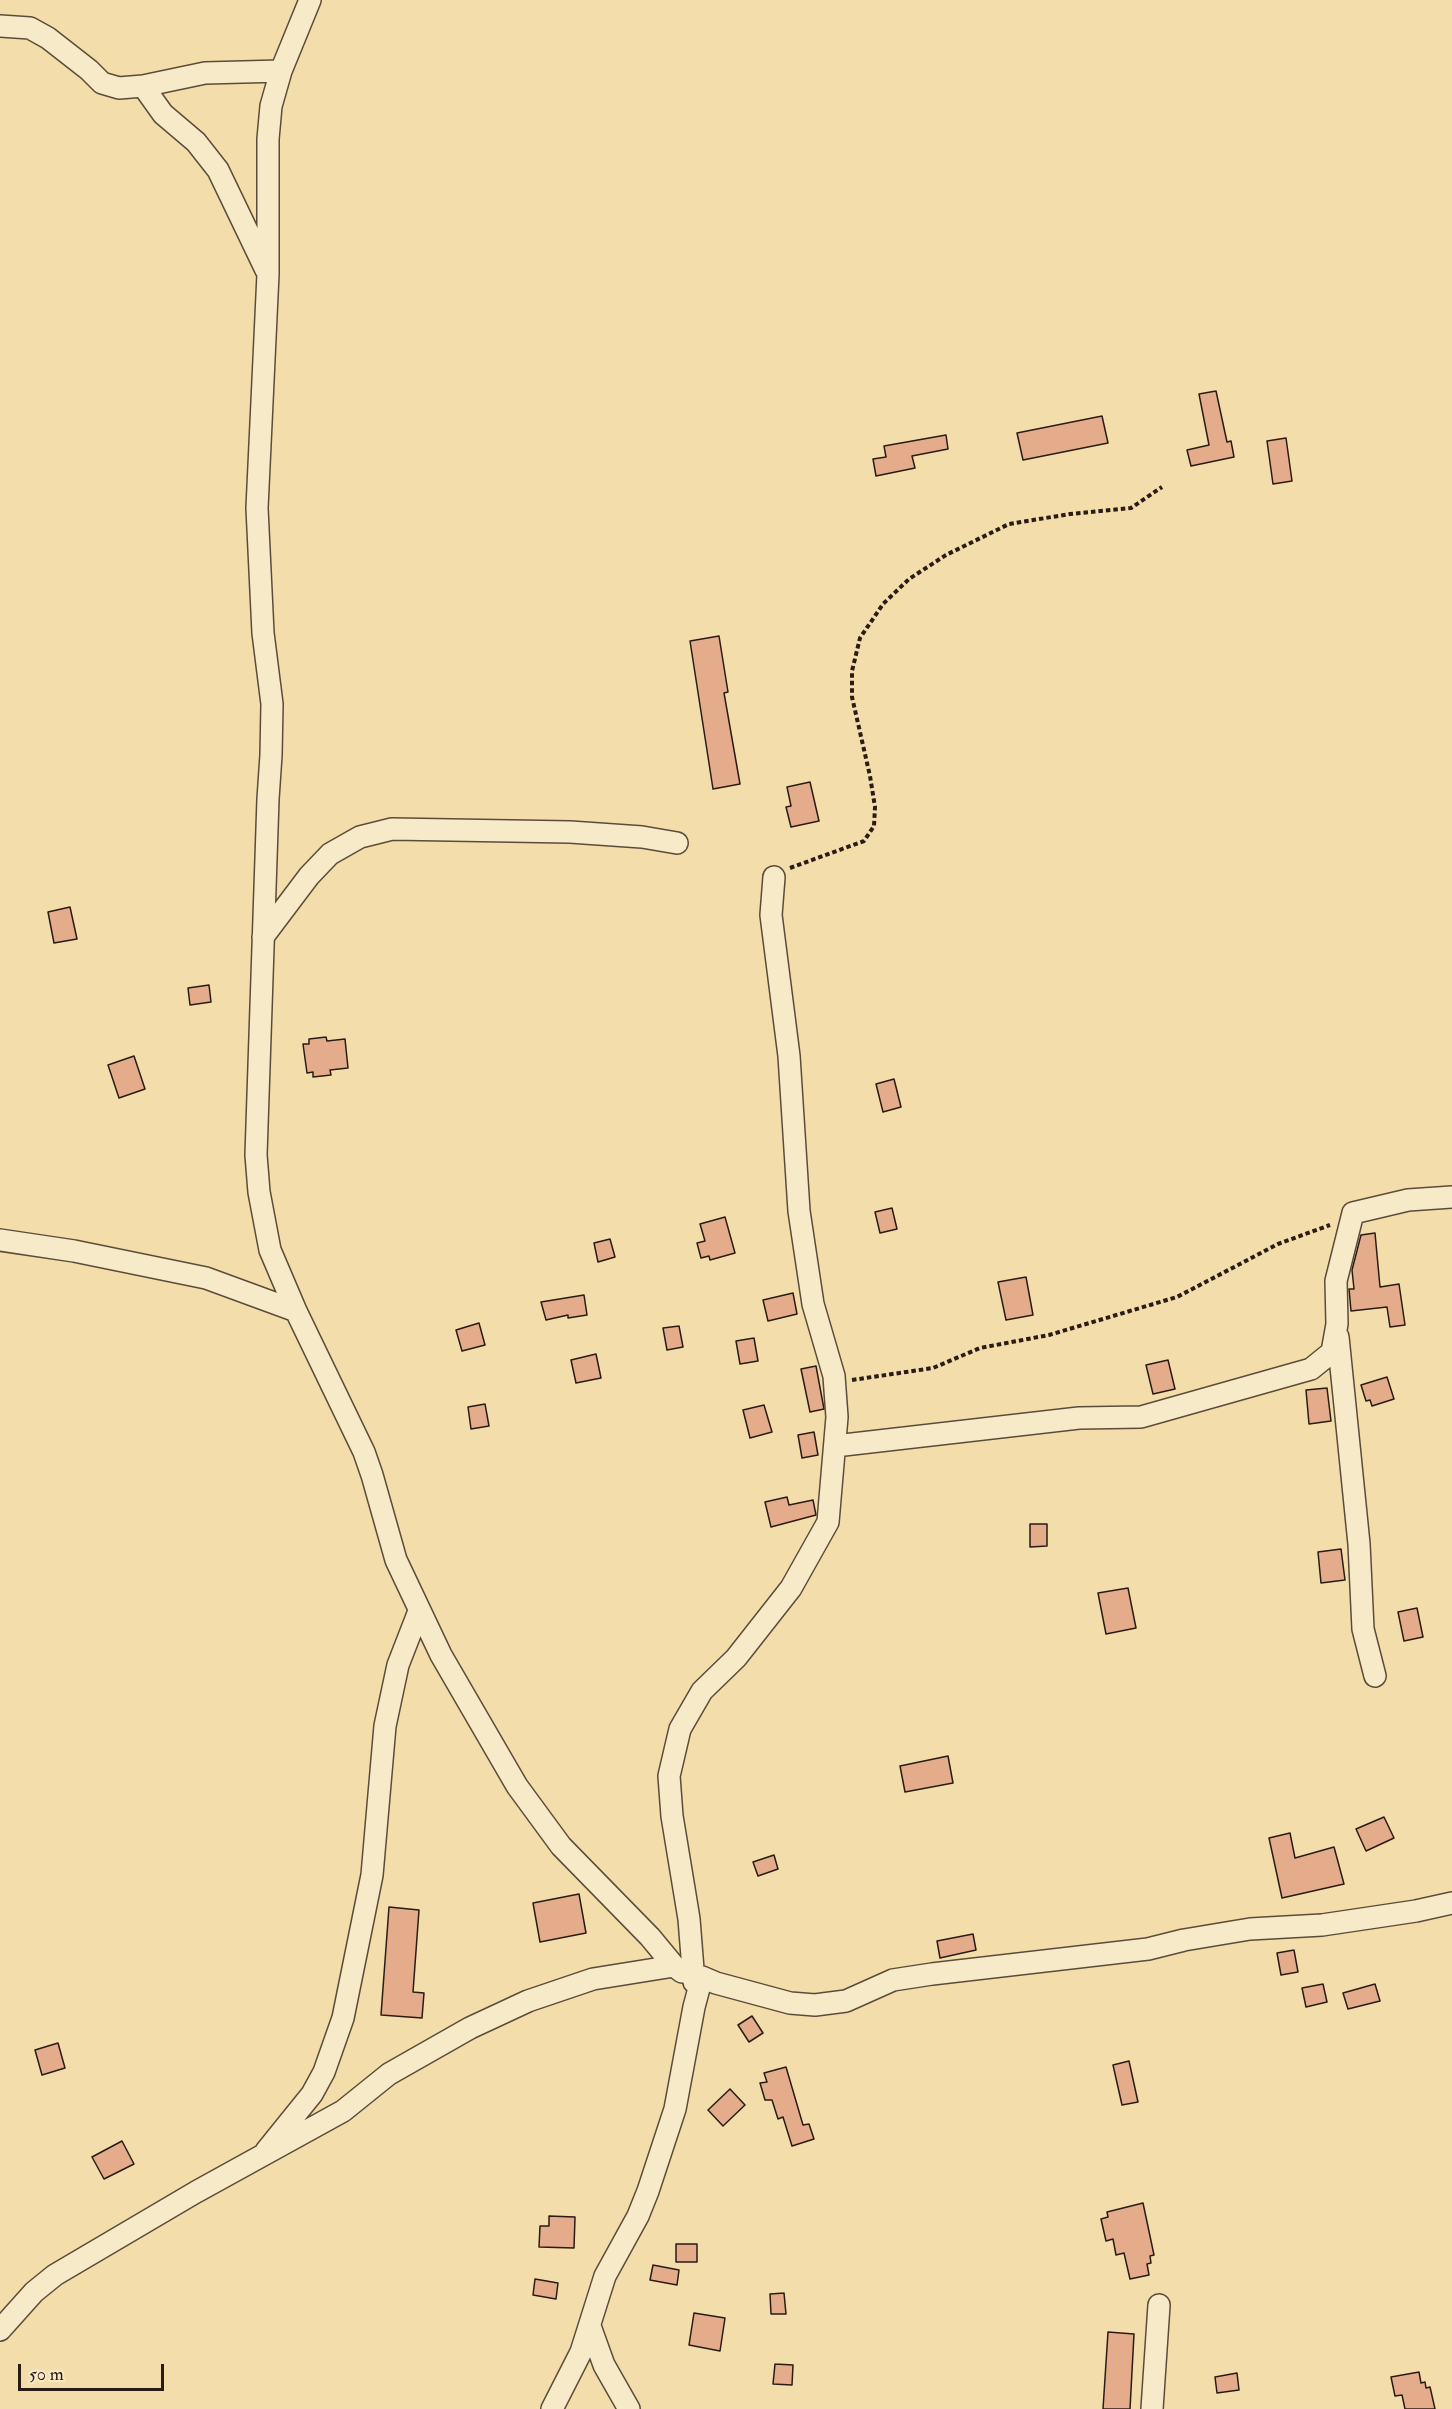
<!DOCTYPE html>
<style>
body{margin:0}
#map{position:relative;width:1452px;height:2409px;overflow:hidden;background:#f3deab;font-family:"IM FELL Double Pica",serif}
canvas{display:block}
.scale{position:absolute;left:18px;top:2364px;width:146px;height:27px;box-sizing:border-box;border:3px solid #281c15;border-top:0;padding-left:8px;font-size:18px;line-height:21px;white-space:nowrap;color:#281c15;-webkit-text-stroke:4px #f7eac8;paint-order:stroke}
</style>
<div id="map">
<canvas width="1452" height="2409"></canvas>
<div class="scale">50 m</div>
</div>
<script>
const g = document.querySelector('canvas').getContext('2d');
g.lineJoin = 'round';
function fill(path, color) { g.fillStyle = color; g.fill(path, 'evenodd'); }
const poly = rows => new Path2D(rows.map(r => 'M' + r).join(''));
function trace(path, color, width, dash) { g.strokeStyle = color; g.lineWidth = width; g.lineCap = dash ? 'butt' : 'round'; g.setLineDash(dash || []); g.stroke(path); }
const building = poly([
 [1216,391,1227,442,1231,441,1234,457,1191,466,1187,450,1209,445,1199,394,1216,391],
 [1102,416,1108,443,1023,460,1017,433,1102,416],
 [946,435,948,449,912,456,915,468,876,476,873,459,886,457,884,446,946,435],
 [1286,438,1292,481,1273,484,1267,441,1286,438],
 [719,636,728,692,724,693,740,784,713,789,690,641,719,636],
 [810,782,819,821,791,827,786,807,791,806,787,787,810,782],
 [70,907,77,939,54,943,48,912,70,907],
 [209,985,211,1002,190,1005,188,988,209,985],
 [326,1037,327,1041,345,1039,348,1068,330,1070,331,1075,313,1077,313,1072,307,1073,303,1044,309,1044,309,1039,326,1037],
 [134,1056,145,1089,119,1098,108,1065,134,1056],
 [894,1079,901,1107,883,1112,876,1084,894,1079],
 [892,1208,897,1229,880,1233,875,1212,892,1208],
 [725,1217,735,1253,710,1260,709,1256,701,1258,697,1243,705,1241,700,1224,725,1217],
 [1375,1233,1380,1287,1399,1284,1405,1325,1390,1327,1387,1307,1351,1311,1349,1289,1354,1289,1352,1270,1361,1235,1375,1233],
 [610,1239,615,1257,598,1262,594,1243,610,1239],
 [1026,1277,1033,1315,1006,1320,998,1282,1026,1277],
 [793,1293,797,1314,768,1321,763,1300,793,1293],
 [584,1295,587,1315,568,1318,568,1315,546,1320,541,1302,584,1295],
 [479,1323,485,1345,462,1351,456,1330,479,1323],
 [679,1326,683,1347,667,1350,663,1328,679,1326],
 [754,1338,758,1361,740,1364,736,1341,754,1338],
 [596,1354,601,1378,576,1383,571,1360,596,1354],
 [1168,1360,1175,1389,1153,1394,1146,1365,1168,1360],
 [816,1366,824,1409,810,1412,801,1369,816,1366],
 [1387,1377,1394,1399,1372,1406,1370,1400,1366,1401,1361,1385,1387,1377],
 [1327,1388,1331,1421,1309,1424,1306,1390,1327,1388],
 [485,1404,489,1426,471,1429,468,1407,485,1404],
 [764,1405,772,1432,750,1438,743,1410,764,1405],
 [814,1432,818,1455,802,1458,798,1435,814,1432],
 [787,1497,789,1505,813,1500,816,1515,771,1527,765,1502,787,1497],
 [1030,1524,1047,1524,1047,1546,1030,1547,1030,1524],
 [1341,1549,1345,1580,1321,1583,1318,1552,1341,1549],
 [1128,1588,1136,1628,1106,1634,1098,1593,1128,1588],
 [1417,1608,1423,1637,1404,1641,1398,1612,1417,1608],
 [948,1756,953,1783,905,1792,900,1766,948,1756],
 [1384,1817,1394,1838,1366,1851,1356,1829,1384,1817],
 [1290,1833,1295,1858,1334,1847,1344,1884,1282,1898,1269,1838,1290,1833],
 [774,1855,778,1869,758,1876,753,1862,774,1855],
 [579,1894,586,1933,540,1942,533,1903,579,1894],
 [389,1907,419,1910,413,1992,424,1993,422,2018,381,2015,389,1907],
 [973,1934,976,1950,940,1958,937,1941,973,1934],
 [1294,1950,1298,1972,1281,1975,1277,1953,1294,1950],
 [1323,1984,1327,2002,1306,2007,1302,1988,1323,1984],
 [1375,1984,1380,2001,1348,2009,1343,1993,1375,1984],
 [752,2016,763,2033,749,2042,738,2025,752,2016],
 [58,2043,65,2068,42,2075,35,2050,58,2043],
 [1129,2061,1138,2102,1122,2105,1113,2065,1129,2061],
 [786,2067,803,2125,809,2124,814,2139,792,2146,783,2117,778,2119,772,2100,765,2100,760,2083,767,2082,764,2073,786,2067],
 [730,2089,745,2105,723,2126,708,2110,730,2089],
 [122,2141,134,2164,104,2179,92,2157,122,2141],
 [1143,2203,1154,2255,1150,2256,1151,2263,1147,2264,1149,2275,1130,2279,1124,2253,1116,2255,1113,2239,1106,2241,1101,2219,1108,2217,1107,2212,1143,2203],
 [549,2216,575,2217,574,2248,539,2247,540,2226,549,2226,549,2216],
 [676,2244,697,2244,697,2262,676,2262,676,2244],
 [653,2265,679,2270,677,2285,650,2280,653,2265],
 [535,2279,558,2283,556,2299,533,2295,535,2279],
 [784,2293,786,2314,771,2314,770,2294,784,2293],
 [694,2313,725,2318,720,2351,689,2345,694,2313],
 [1108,2332,1134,2334,1130,2409,1103,2409,1108,2332],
 [775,2364,793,2365,792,2385,773,2384,775,2364],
 [1419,2372,1421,2383,1425,2382,1426,2388,1430,2387,1435,2409,1405,2409,1402,2395,1395,2396,1391,2377,1419,2372],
 [1237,2373,1239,2390,1217,2393,1215,2377,1237,2373]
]);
fill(building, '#e5ac8b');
trace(building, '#281c15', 1.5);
const minor = poly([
 [310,0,281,71,271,106,268,139,268,274,257,508,263,633,272,704,271,755,268,799,256,1155,259,1192,270,1250,296,1311,364,1452,372,1475,396,1560,441,1655,517,1786,561,1846,650,1937,674,1966],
 [0,26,30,28,48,38,89,70,102,83,119,88,143,86,205,73,281,71],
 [143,86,163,114,196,142,218,170,266,270],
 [263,937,309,876,330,854,360,837,392,829,570,832,642,837,677,843],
 [0,1240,74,1251,206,1278,296,1311],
 [1338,1337,1359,1544,1363,1629,1375,1676],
 [835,1446,1079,1418,1141,1417,1311,1369,1332,1352,1337,1324,1336,1281,1353,1213,1408,1200,1452,1197],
 [702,1977,716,1983,790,2003,815,2005,846,2001,893,1980,932,1974,1148,1949,1184,1940,1250,1929,1322,1925,1416,1911,1452,1903],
 [694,1982,689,1919,672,1816,669,1776,680,1729,702,1691,736,1658,791,1588,828,1522,837,1417,834,1376,813,1304,799,1211,789,1056,771,915,774,877],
 [266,2151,312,2094,324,2072,343,2018,372,1875,385,1726,398,1665,419,1611],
 [590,2326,604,2365,629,2409],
 [0,2330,34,2292,55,2275,196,2192,343,2111,389,2074,470,2028,528,2001,593,1979,674,1966,682,1972],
 [552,2409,581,2352,605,2276,638,2216,648,2191,675,2109,694,2007,702,1977],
 [1152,2409,1159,2305]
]);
trace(minor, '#5b4c3a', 24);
trace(poly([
 [790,868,864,841,874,826,875,807,870,776,852,697,852,671,860,638,883,604,909,579,946,555,1009,524,1070,514,1131,508,1162,487],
 [852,1380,933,1368,980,1348,1049,1335,1177,1297,1278,1244,1330,1225]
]), '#281c15', 4, [4.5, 3]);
trace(minor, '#f7eac8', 21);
</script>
